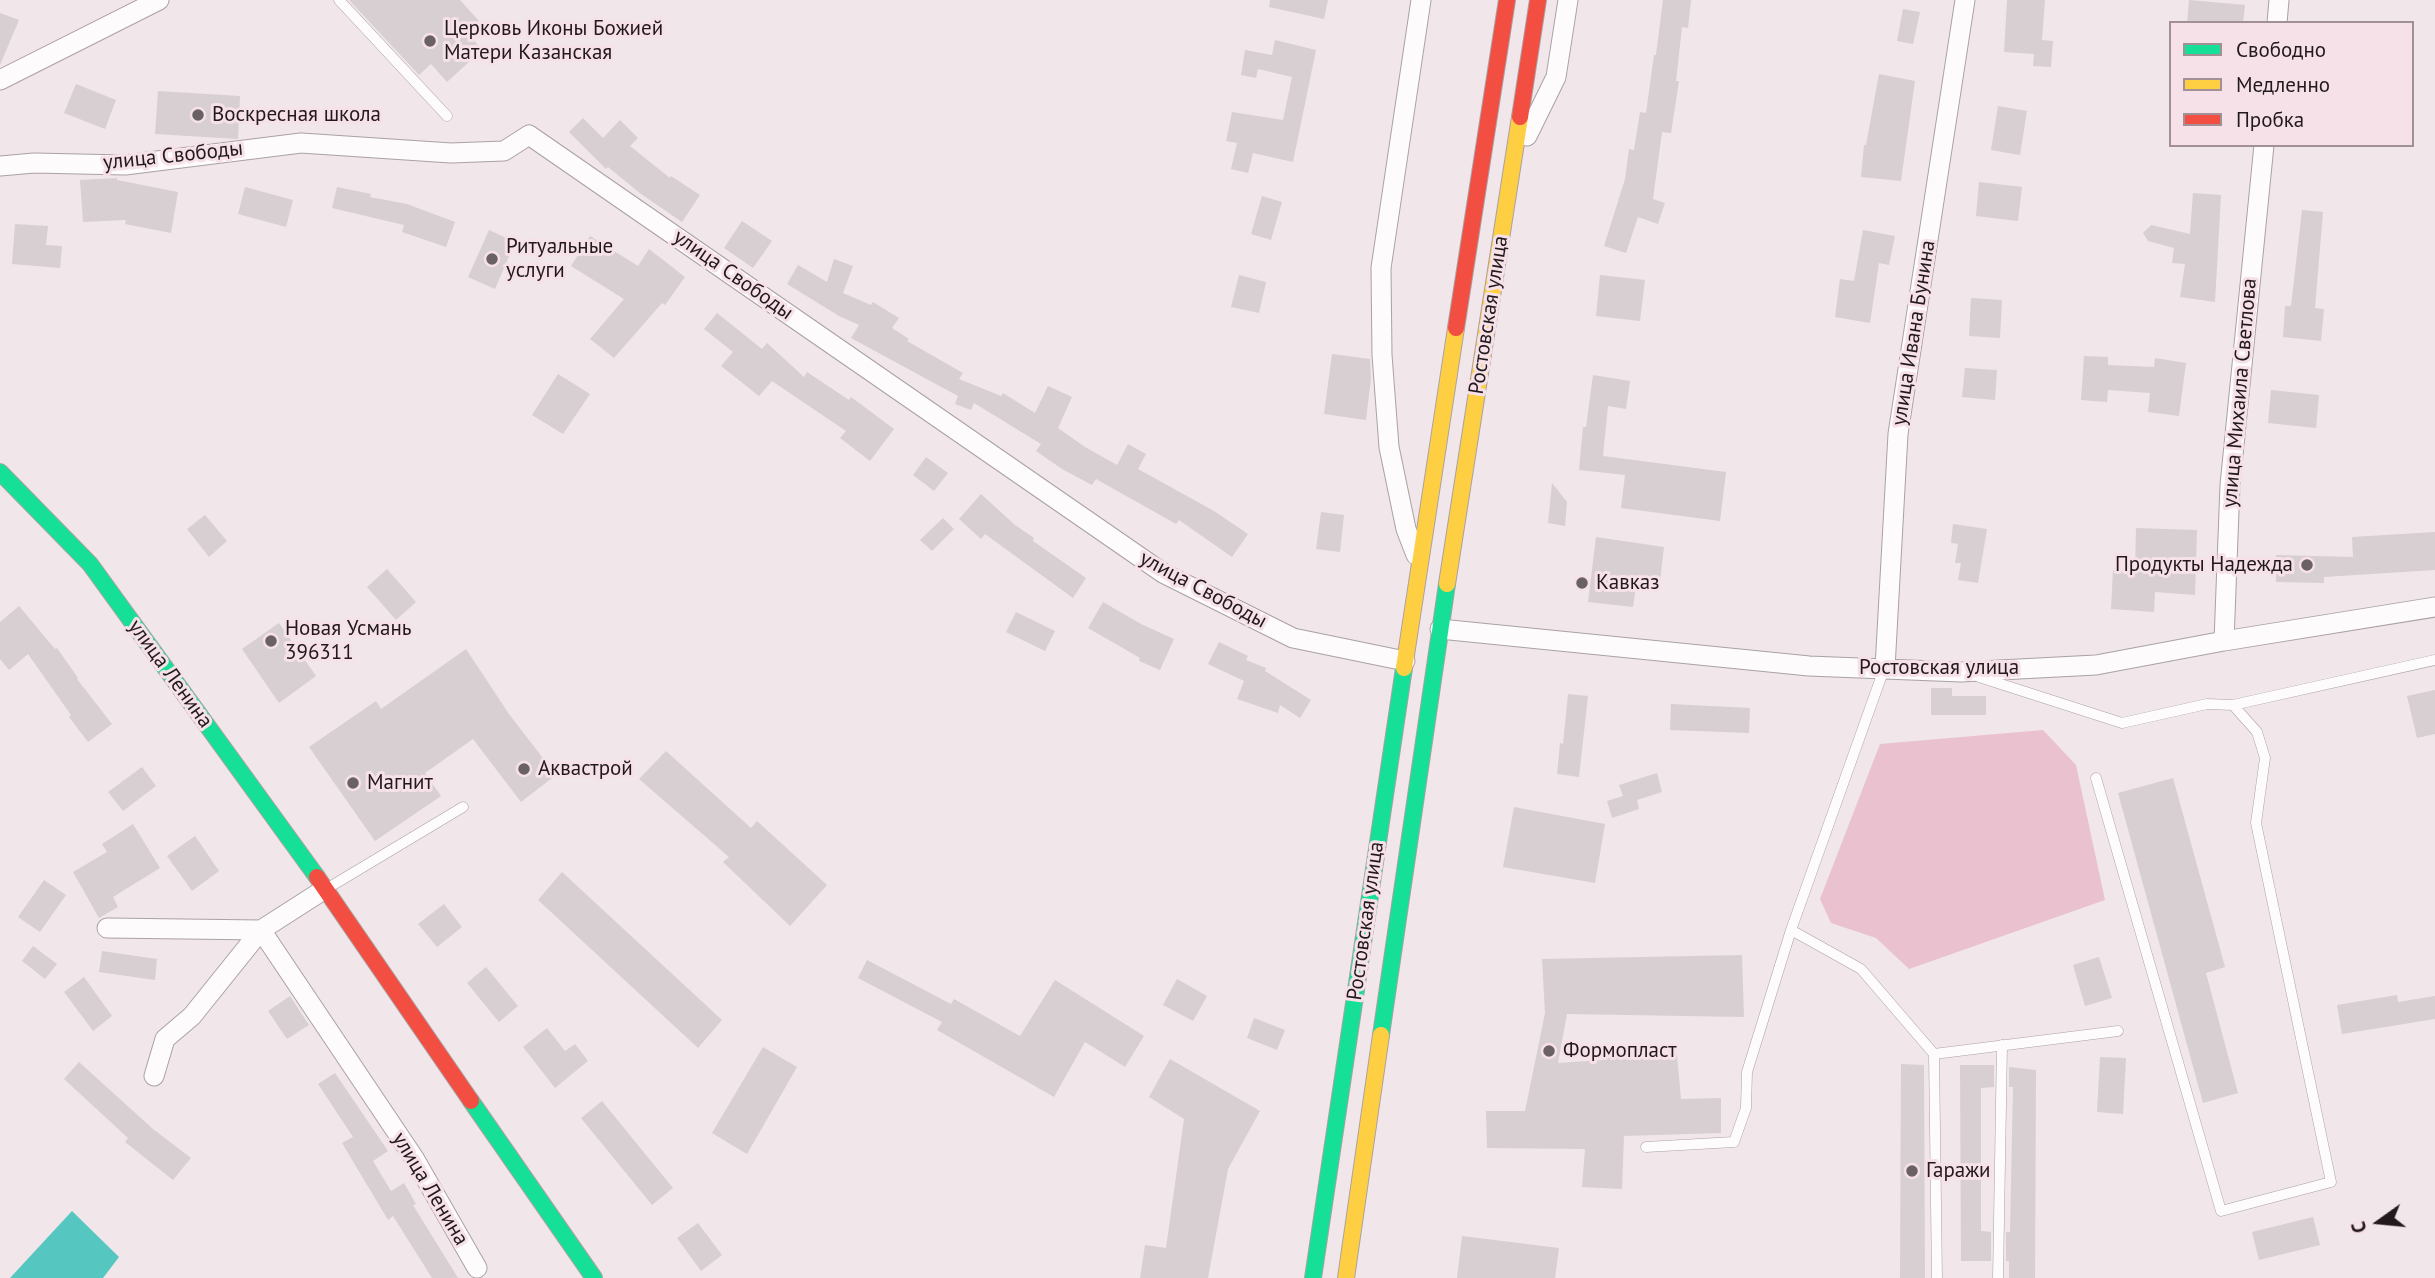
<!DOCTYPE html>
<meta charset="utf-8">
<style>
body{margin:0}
#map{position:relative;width:2435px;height:1278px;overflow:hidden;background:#f1e6e9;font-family:"PT Sans",sans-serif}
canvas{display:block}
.legend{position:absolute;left:2169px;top:21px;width:245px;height:126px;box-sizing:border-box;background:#f6e1e8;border:2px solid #a19196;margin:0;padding:9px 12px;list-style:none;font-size:21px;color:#21191c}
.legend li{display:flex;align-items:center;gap:14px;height:35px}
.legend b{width:35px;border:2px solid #a19196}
.north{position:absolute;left:2344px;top:1187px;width:70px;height:70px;-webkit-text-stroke:5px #f6e1e8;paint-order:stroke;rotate:255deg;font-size:19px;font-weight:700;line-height:28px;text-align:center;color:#21191c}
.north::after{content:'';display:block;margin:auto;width:24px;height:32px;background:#21191c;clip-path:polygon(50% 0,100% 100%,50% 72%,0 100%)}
</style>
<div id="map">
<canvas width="2435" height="1278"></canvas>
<ul class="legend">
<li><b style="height:9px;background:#16e098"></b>Свободно</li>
<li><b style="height:9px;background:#ffcf43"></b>Медленно</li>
<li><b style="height:9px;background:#f24e42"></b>Пробка</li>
</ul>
<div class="north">С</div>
</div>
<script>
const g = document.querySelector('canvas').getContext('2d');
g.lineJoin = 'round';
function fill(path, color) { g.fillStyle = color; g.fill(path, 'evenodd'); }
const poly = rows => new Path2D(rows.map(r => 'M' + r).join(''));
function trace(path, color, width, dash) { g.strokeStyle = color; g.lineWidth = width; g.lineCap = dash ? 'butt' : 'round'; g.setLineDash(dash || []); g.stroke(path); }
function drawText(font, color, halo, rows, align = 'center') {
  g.font = font + ' "PT Sans",sans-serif'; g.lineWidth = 6; g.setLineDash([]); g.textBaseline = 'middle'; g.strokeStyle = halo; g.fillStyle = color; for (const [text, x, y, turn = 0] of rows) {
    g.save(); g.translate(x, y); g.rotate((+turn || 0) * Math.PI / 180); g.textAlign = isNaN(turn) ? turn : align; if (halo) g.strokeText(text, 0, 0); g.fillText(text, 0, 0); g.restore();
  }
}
fill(poly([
 [2043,730,2076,765,2105,900,1909,969,1876,938,1831,923,1820,899,1880,744]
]), '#eac1cf');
fill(poly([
 [72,1211,119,1257,103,1278,10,1278]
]), '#56c7c0');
fill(poly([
 [349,0,460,0,479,21,467,32,482,50,447,82,431,64,419,75],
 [1270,0,1328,0,1324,19,1269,7],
 [1663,0,1691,0,1688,28,1682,27,1676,81,1679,81,1671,133,1662,132,1653,199,1665,203,1658,224,1638,217,1626,253,1604,246,1625,179,1629,149,1634,150,1640,112,1646,113,1654,55,1656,55],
 [2007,0,2045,0,2042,40,2053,41,2051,67,2033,66,2034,54,2004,52],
 [2189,0,2245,5,2243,23,2187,23],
 [1903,9,1920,12,1913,44,1897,41],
 [0,13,19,20,0,65],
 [1275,40,1316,50,1293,162,1253,153,1248,173,1231,169,1237,143,1226,141,1232,112,1283,120,1292,77,1258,69,1256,78,1241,75,1245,50,1272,55],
 [1879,74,1915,81,1901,181,1861,177,1864,145,1866,145],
 [76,84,116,100,105,129,64,113],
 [158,91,240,96,238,139,155,134],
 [1998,106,2027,111,2020,155,1991,150],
 [583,118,603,138,620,120,638,138,630,146,670,178,671,176,700,195,682,222,641,194,608,167,606,169,569,132],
 [117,178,117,180,178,192,171,233,125,224,126,220,83,222,80,180],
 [1979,182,2022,187,2018,221,1976,216],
 [245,187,293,200,286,227,238,214],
 [337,187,371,194,370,197,407,204,455,222,446,247,402,232,404,225,332,208],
 [2193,193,2221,195,2215,302,2180,297,2185,264,2172,263,2174,248,2148,241,2143,233,2151,225,2190,234],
 [1262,196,1282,202,1271,240,1251,234],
 [2302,210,2323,212,2315,308,2324,309,2321,341,2283,337,2285,306,2291,306],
 [742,221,772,241,753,268,724,248],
 [15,224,48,226,46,245,62,246,60,268,12,264],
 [489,230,515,242,495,289,468,277],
 [1863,230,1895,236,1889,265,1879,263,1870,323,1835,317,1840,279,1854,281],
 [590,236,638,266,649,249,685,277,665,305,662,303,614,358,590,339,624,299,571,266],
 [834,259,853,266,843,293,871,305,873,302,899,318,892,328,909,339,907,341,963,373,959,379,1001,396,1003,393,1035,413,1048,386,1072,397,1058,428,1085,447,1117,465,1128,444,1146,454,1138,469,1214,511,1248,534,1232,557,1179,520,1176,524,1096,479,1092,485,1062,469,1036,451,1041,444,974,403,971,410,955,404,958,396,851,338,859,325,839,316,787,284,798,265,827,282],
 [1239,275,1266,282,1259,313,1231,307],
 [1600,275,1645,280,1640,321,1596,316],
 [1971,298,2002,300,2000,338,1969,336],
 [717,313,762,349,767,343,804,377,807,372,849,400,851,397,894,429,870,461,840,438,846,431,772,381,759,396,721,366,733,352,704,329],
 [1332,354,1370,359,1371,378,1366,420,1324,414],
 [2084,356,2108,357,2108,365,2154,367,2155,358,2186,363,2179,416,2148,412,2150,393,2108,390,2107,402,2081,400],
 [1965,368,1997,370,1995,400,1962,397],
 [558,374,590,394,563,434,532,415],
 [1593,375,1630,381,1626,409,1608,406,1603,456,1726,472,1720,521,1621,508,1625,475,1579,470,1583,427,1586,427],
 [2271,390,2319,395,2316,428,2268,423],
 [926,457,948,473,934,491,913,475],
 [1552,483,1567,502,1565,526,1548,523],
 [981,494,1015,525,1034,538,1033,541,1086,578,1073,598,985,534,981,539,959,519],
 [1321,512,1344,515,1340,552,1316,549],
 [205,515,227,541,209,557,187,529],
 [943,518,954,529,932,551,920,540],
 [1953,524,1987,529,1978,583,1958,580,1961,563,1955,563,1958,544,1951,543],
 [2136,528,2197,530,2195,595,2155,592,2154,612,2111,609,2113,570,2135,571],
 [2435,532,2435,570,2324,577,2324,583,2276,582,2276,555,2353,557,2352,537],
 [1596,537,1664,547,1660,581,1637,579,1633,607,1588,602],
 [387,569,416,602,396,620,367,587],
 [1103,602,1141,624,1174,639,1160,670,1139,661,1140,658,1088,628],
 [19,606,55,649,57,648,78,678,77,679,112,724,88,742,69,717,71,715,28,654,9,670,0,659,0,622],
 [1016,612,1055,631,1045,651,1006,632],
 [279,623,316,676,279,703,242,649],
 [1219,642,1248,656,1246,660,1266,668,1265,671,1311,700,1300,718,1280,705,1278,713,1237,699,1244,681,1208,664],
 [466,649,509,714,556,775,521,802,473,739,425,773,441,796,375,841,309,747,376,701,381,709],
 [1931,688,1952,688,1952,696,1986,696,1986,715,1931,715],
 [2435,690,2435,734,2417,738,2407,696],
 [1568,694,1588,696,1579,777,1557,774,1560,743,1563,744],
 [1671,704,1750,708,1749,733,1670,730],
 [666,751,751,828,757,821,827,885,790,926,723,862,729,857,639,779],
 [142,767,156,786,123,811,108,792],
 [1657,773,1662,792,1637,800,1639,809,1612,818,1607,801,1623,796,1619,785],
 [2173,778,2225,967,2206,973,2238,1093,2203,1103,2118,793],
 [1514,807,1605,824,1595,883,1503,867],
 [133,824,160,868,113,897,118,907,99,918,73,872,107,852,102,844],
 [195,836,219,871,192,891,167,856],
 [562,872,722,1020,698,1048,538,900],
 [44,880,66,895,40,932,18,917],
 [444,904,462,927,437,947,418,924],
 [33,946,57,964,45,979,22,961],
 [102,951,157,959,155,980,99,972],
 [1742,955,1744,1017,1567,1014,1558,1063,1602,1060,1602,1057,1677,1055,1681,1099,1721,1098,1721,1133,1624,1136,1622,1189,1582,1187,1585,1149,1487,1148,1486,1111,1525,1111,1545,1013,1542,959],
 [2099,957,2112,998,2085,1006,2073,965],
 [867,960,951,1004,954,999,1020,1036,1055,980,1144,1036,1125,1067,1085,1042,1054,1097,937,1030,942,1022,858,978],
 [486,967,518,1006,499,1022,467,983],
 [84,977,112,1016,93,1031,64,992],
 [1177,979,1207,996,1193,1021,1163,1005],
 [2397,995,2398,1002,2435,996,2435,1019,2342,1034,2337,1005],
 [290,996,309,1025,287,1039,268,1011],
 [1254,1018,1285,1030,1277,1050,1247,1038],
 [547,1028,565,1051,575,1044,588,1061,555,1088,523,1047],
 [763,1047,797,1067,747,1154,712,1133],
 [2100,1057,2126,1058,2123,1114,2097,1112],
 [1170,1059,1260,1111,1228,1169,1208,1278,1140,1278,1145,1245,1166,1248,1184,1119,1149,1097],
 [79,1062,153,1129,191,1158,173,1180,125,1142,128,1138,64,1079],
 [1901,1064,1924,1065,1925,1278,1900,1278],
 [1960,1065,1994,1065,1994,1087,1981,1088,1981,1231,1991,1232,1991,1261,1961,1261],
 [2009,1067,2036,1070,2035,1278,2009,1278,2009,1261,2006,1261,2006,1232,2010,1232,2013,1087,2009,1087],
 [335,1073,388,1151,373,1161,391,1191,404,1183,416,1204,413,1205,458,1278,432,1278,393,1216,388,1220,342,1143,353,1137,318,1084],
 [602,1101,673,1188,652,1205,581,1118],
 [2313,1217,2320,1245,2259,1260,2252,1232],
 [698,1223,722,1255,701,1271,677,1238],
 [1462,1236,1559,1248,1555,1278,1457,1278]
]), '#d8cfd2');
const lane = poly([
 [339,0,447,116],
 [1884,669,1791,930,1861,969,1934,1054,1937,1278],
 [1979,677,2122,723,2207,704,2233,705,2257,732,2265,758,2256,823,2331,1182,2221,1211,2096,778],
 [2233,705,2435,660],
 [328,888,463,807],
 [1934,1054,2118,1031],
 [1646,1147,1734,1142,1746,1108,1747,1072,1791,930],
 [1998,1278,2002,1045]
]);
const street = poly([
 [2277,23,2279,0],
 [0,80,159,0],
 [1527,136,1556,77,1568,0],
 [0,166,34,163,125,165,301,143,451,153,504,151,529,135,1163,573,1293,638,1405,661],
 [1416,555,1406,529,1389,447,1382,355,1381,268,1421,0],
 [1440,629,1809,666,1961,672,2096,665,2224,641,2435,607],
 [2224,641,2230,485,2264,145],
 [1885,668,1898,434,1965,0],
 [325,889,261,930,414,1158,477,1268],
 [107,928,261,930,192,1016,165,1039,154,1076]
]);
const fast = poly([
 [0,472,90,564,317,877],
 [1381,1035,1447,584],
 [471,1101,594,1278],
 [1313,1278,1404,668]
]);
const slow = poly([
 [1447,584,1520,117],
 [1404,668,1456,328],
 [1346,1278,1381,1035]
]);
const jam = poly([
 [1520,117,1538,0],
 [1456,328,1507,0],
 [317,877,471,1101]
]);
trace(lane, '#aaa1a4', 11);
trace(street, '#aaa1a4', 21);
trace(fast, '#aaa1a4', 18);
trace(slow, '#aaa1a4', 18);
trace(jam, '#aaa1a4', 18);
trace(lane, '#fdfbfc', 10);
trace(street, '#fdfbfc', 19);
trace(fast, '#16e098', 16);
trace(slow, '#ffcf43', 16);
trace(jam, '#f24e42', 16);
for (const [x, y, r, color] of [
 [430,41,7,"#6a6164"],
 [198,115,7,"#6a6164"],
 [492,259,7,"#6a6164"],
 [2307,565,7,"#6a6164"],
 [1582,583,7,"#6a6164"],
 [271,641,7,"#6a6164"],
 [524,769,7,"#6a6164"],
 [353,783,7,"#6a6164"],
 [1549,1051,7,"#6a6164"],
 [1912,1171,7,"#6a6164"]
]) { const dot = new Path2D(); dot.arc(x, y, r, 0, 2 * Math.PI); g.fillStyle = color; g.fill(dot); trace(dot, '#f6e1e8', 2.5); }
drawText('21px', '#21191c', '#f6e1e8', [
 ["Церковь Иконы Божией",444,29],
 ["Матери Казанская",444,53],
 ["Воскресная школа",212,115],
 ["Ритуальные",506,247],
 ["услуги",506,271],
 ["Продукты Надежда",2293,565,"right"],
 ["Кавказ",1596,583],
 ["Новая Усмань",285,629],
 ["396311",285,653],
 ["Аквастрой",538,769],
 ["Магнит",367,783],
 ["Формопласт",1563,1051],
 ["Гаражи",1926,1171]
], 'left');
drawText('21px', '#21191c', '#f6e1e8', [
 ["улица Свободы",173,156,-6],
 ["улица Свободы",733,275,35],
 ["Ростовская улица",1489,315,-81],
 ["улица Ивана Бунина",1914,333,-81],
 ["улица Михаила Светлова",2240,393,-85],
 ["улица Свободы",1203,590,28],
 ["Ростовская улица",1939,668],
 ["улица Ленина",170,674,54],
 ["Ростовская улица",1366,921,-82],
 ["улица Ленина",430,1189,59]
]);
</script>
